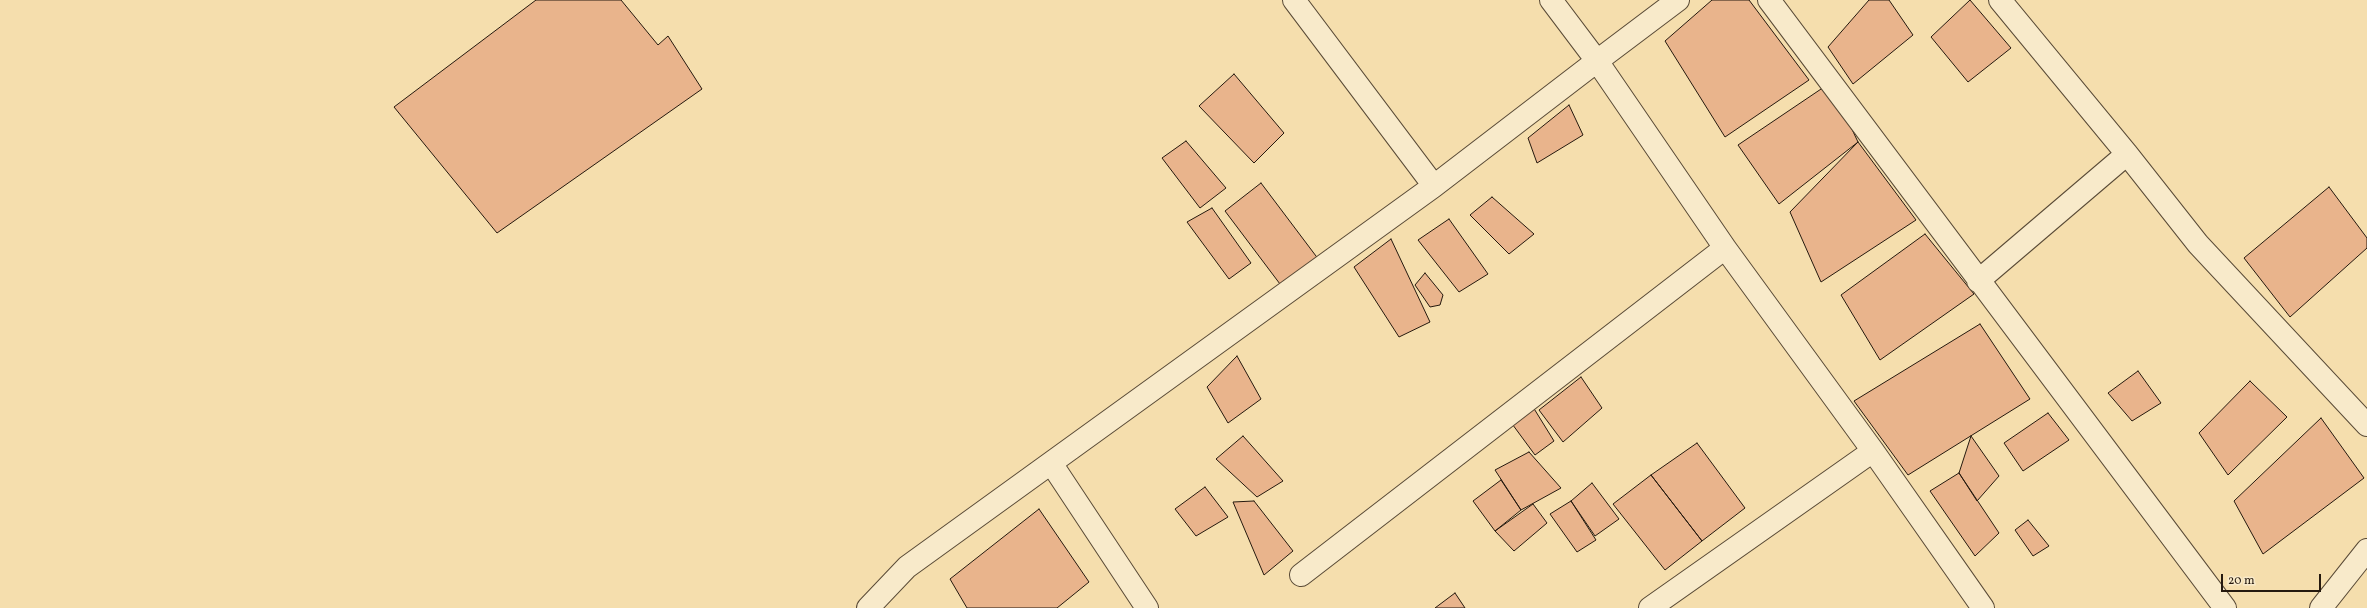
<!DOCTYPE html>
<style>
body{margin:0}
#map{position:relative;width:2367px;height:608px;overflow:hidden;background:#f5dead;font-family:Vollkorn,serif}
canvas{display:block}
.scale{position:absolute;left:2221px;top:574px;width:100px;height:18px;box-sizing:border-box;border:2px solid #25190e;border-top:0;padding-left:5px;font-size:12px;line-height:14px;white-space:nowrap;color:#25190e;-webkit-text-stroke:3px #f8eaca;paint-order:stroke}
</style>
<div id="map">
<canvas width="2367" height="608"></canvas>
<div class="scale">20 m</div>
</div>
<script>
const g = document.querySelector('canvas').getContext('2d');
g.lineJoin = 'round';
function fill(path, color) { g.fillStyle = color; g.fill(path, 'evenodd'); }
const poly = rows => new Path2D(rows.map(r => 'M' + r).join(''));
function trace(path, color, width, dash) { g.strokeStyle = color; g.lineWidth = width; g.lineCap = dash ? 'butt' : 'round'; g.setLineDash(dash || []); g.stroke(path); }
const building = poly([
 [536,0,621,0,658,45,668,36,702,89,497,233,394,107,536,0],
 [1712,0,1749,0,1809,80,1725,137,1665,41,1712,0],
 [1869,0,1889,0,1913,35,1853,84,1828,47,1869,0],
 [1970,0,2011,48,1968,82,1931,37,1970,0],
 [1234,74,1284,133,1254,163,1199,106,1234,74],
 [1830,83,1858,142,1779,204,1738,145,1830,83],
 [1569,105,1583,135,1537,163,1528,138,1569,105],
 [1186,141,1226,188,1200,208,1162,158,1186,141],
 [1858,142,1916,220,1821,282,1790,212,1858,142],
 [1261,183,1319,260,1283,288,1225,211,1261,183],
 [2329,187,2367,238,2367,248,2290,317,2244,258,2329,187],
 [1492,197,1534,234,1509,254,1470,215,1492,197],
 [1212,208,1251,263,1229,279,1187,222,1212,208],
 [1449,219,1488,274,1459,292,1418,240,1449,219],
 [1925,234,1974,294,1880,360,1841,295,1925,234],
 [1391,239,1430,322,1399,337,1354,267,1391,239],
 [1425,273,1443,295,1440,305,1430,307,1415,285,1425,273],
 [1980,324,2030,399,1908,475,1854,401,1980,324],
 [1237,356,1261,399,1228,423,1207,387,1237,356],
 [2138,371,2161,403,2132,421,2108,393,2138,371],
 [1581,377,1602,408,1563,442,1539,410,1581,377],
 [2250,381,2287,417,2228,475,2199,433,2250,381],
 [1533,407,1554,441,1535,455,1507,417,1533,407],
 [2048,413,2069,440,2023,471,2004,443,2048,413],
 [2321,418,2364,478,2263,554,2234,501,2321,418],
 [1243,436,1283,481,1257,497,1216,459,1243,436],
 [1971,436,1999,476,1977,501,1959,473,1971,436],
 [1697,443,1745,508,1702,541,1651,475,1697,443],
 [1529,452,1561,488,1521,510,1495,470,1529,452],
 [1959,473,1999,533,1975,556,1930,491,1959,473],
 [1651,475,1702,541,1665,570,1613,504,1651,475],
 [1501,480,1521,510,1495,531,1473,501,1501,480],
 [1592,483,1619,519,1595,536,1571,501,1592,483],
 [1205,487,1228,517,1196,536,1175,509,1205,487],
 [1254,501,1293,551,1264,575,1233,502,1254,501],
 [1571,501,1596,540,1577,552,1550,514,1571,501],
 [1533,504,1547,523,1514,551,1495,531,1533,504],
 [1039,509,1089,582,1057,608,967,608,950,579,1039,509],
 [2028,520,2049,546,2033,556,2015,530,2028,520],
 [1455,593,1465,608,1435,608,1455,593]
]);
fill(building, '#e9b48c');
trace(building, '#25190e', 1);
const street = poly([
 [1294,0,1434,186],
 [1678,0,1597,61,1725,248,1873,451,1983,608],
 [1769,0,2225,608],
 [2000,0,2127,154,2198,244,2367,425],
 [1978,281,2127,154],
 [1051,463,1147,608],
 [1301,575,1725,248],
 [868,608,907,567,1434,186,1597,61,1551,0],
 [1650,608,1873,451],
 [2321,608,2367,550]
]);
trace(street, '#594a36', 24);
trace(street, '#f8eaca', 22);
</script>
